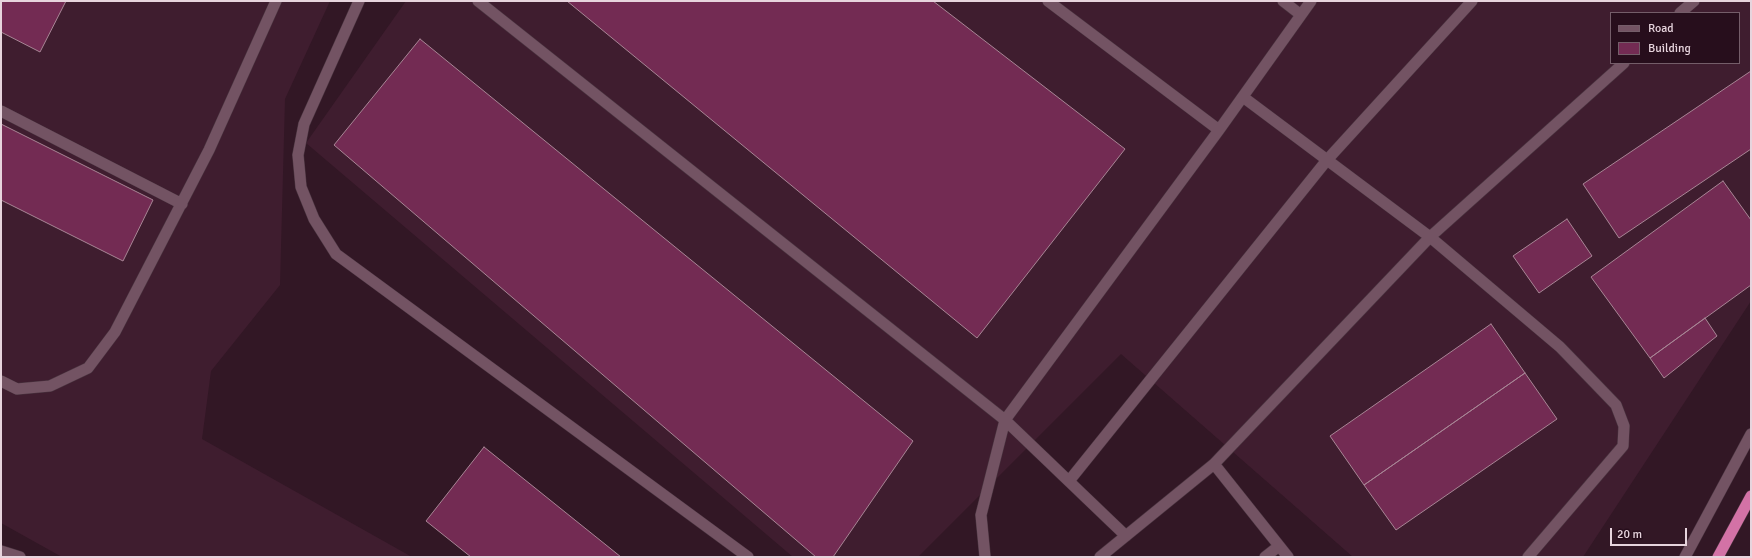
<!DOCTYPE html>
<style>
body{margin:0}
#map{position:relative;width:1752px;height:558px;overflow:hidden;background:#321725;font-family:Signika,sans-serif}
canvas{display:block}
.frame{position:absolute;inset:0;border:2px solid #e7d4dd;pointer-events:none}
.legend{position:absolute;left:1610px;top:12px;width:130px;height:52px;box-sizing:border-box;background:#270e1c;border:1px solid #745d69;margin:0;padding:5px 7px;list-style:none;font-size:12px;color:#e7d4dd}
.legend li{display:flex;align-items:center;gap:8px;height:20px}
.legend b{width:20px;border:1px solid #745d69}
.scale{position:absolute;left:1610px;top:528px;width:77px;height:18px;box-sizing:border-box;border:2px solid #e7d4dd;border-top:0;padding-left:5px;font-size:12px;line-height:14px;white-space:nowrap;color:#e7d4dd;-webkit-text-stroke:3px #270e1c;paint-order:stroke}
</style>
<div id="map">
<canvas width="1752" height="558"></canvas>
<div class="frame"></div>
<ul class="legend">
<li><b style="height:5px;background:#735363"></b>Road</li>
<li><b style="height:11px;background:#732b53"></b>Building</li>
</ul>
<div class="scale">20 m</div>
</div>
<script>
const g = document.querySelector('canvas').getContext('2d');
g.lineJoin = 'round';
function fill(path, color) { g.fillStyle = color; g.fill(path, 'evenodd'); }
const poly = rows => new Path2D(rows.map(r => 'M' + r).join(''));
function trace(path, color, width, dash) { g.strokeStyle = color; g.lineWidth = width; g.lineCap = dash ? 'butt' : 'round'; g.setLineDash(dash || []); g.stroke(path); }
fill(poly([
 [1,1,330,1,285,99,280,285,211,371,202,439,412,557,62,557,1,523],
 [406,1,1751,1,1751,301,1583,557,1353,557,1121,354,918,557,793,557,306,143],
 [1611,13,1739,13,1739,63,1611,63]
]), '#3f1d2f');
const building = poly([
 [1,1,66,1,40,52,1,32,1,1],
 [567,1,933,1,1125,149,977,338,567,1],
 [420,39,913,441,833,557,816,557,334,145,420,39],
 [1751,71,1751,149,1619,238,1583,184,1751,71],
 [1,124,153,200,123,261,1,200,1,124],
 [1723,181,1751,220,1751,285,1650,358,1591,277,1723,181],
 [1567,219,1592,256,1539,293,1513,256,1567,219],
 [1705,318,1717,336,1664,378,1650,358,1705,318],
 [1491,324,1525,373,1364,485,1330,436,1491,324],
 [1525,373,1557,419,1396,530,1364,485,1525,373],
 [484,447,621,557,471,557,426,521,484,447]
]);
fill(building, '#732b53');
trace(building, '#a88595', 1);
const service = poly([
 [359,1,304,124,298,155,301,187,314,219,336,254,748,557],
 [478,1,1005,420,1126,536],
 [1048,1,1219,130],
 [1283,1,1301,15],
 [1680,13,1694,1],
 [1243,97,1430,237,1560,347,1616,405,1624,426,1623,446,1528,557],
 [1,111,182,204],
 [1,381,17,389,50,386,88,368,115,332,209,150,276,1],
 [1214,464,1288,557],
 [1069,481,1327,160,1472,1],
 [1,551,20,557],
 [985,557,981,515,1005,420,1219,130,1311,1],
 [1100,557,1214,464,1430,237,1624,63],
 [1265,557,1279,546]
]);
const tertiary = poly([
 [1685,557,1751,434]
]);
const trunk = poly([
 [1718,557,1751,496]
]);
trace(service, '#4a3540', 12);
trace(tertiary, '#4a3540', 12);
trace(trunk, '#4a3540', 12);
trace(service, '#735363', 11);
trace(tertiary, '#735363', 11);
trace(trunk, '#d372a6', 11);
</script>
